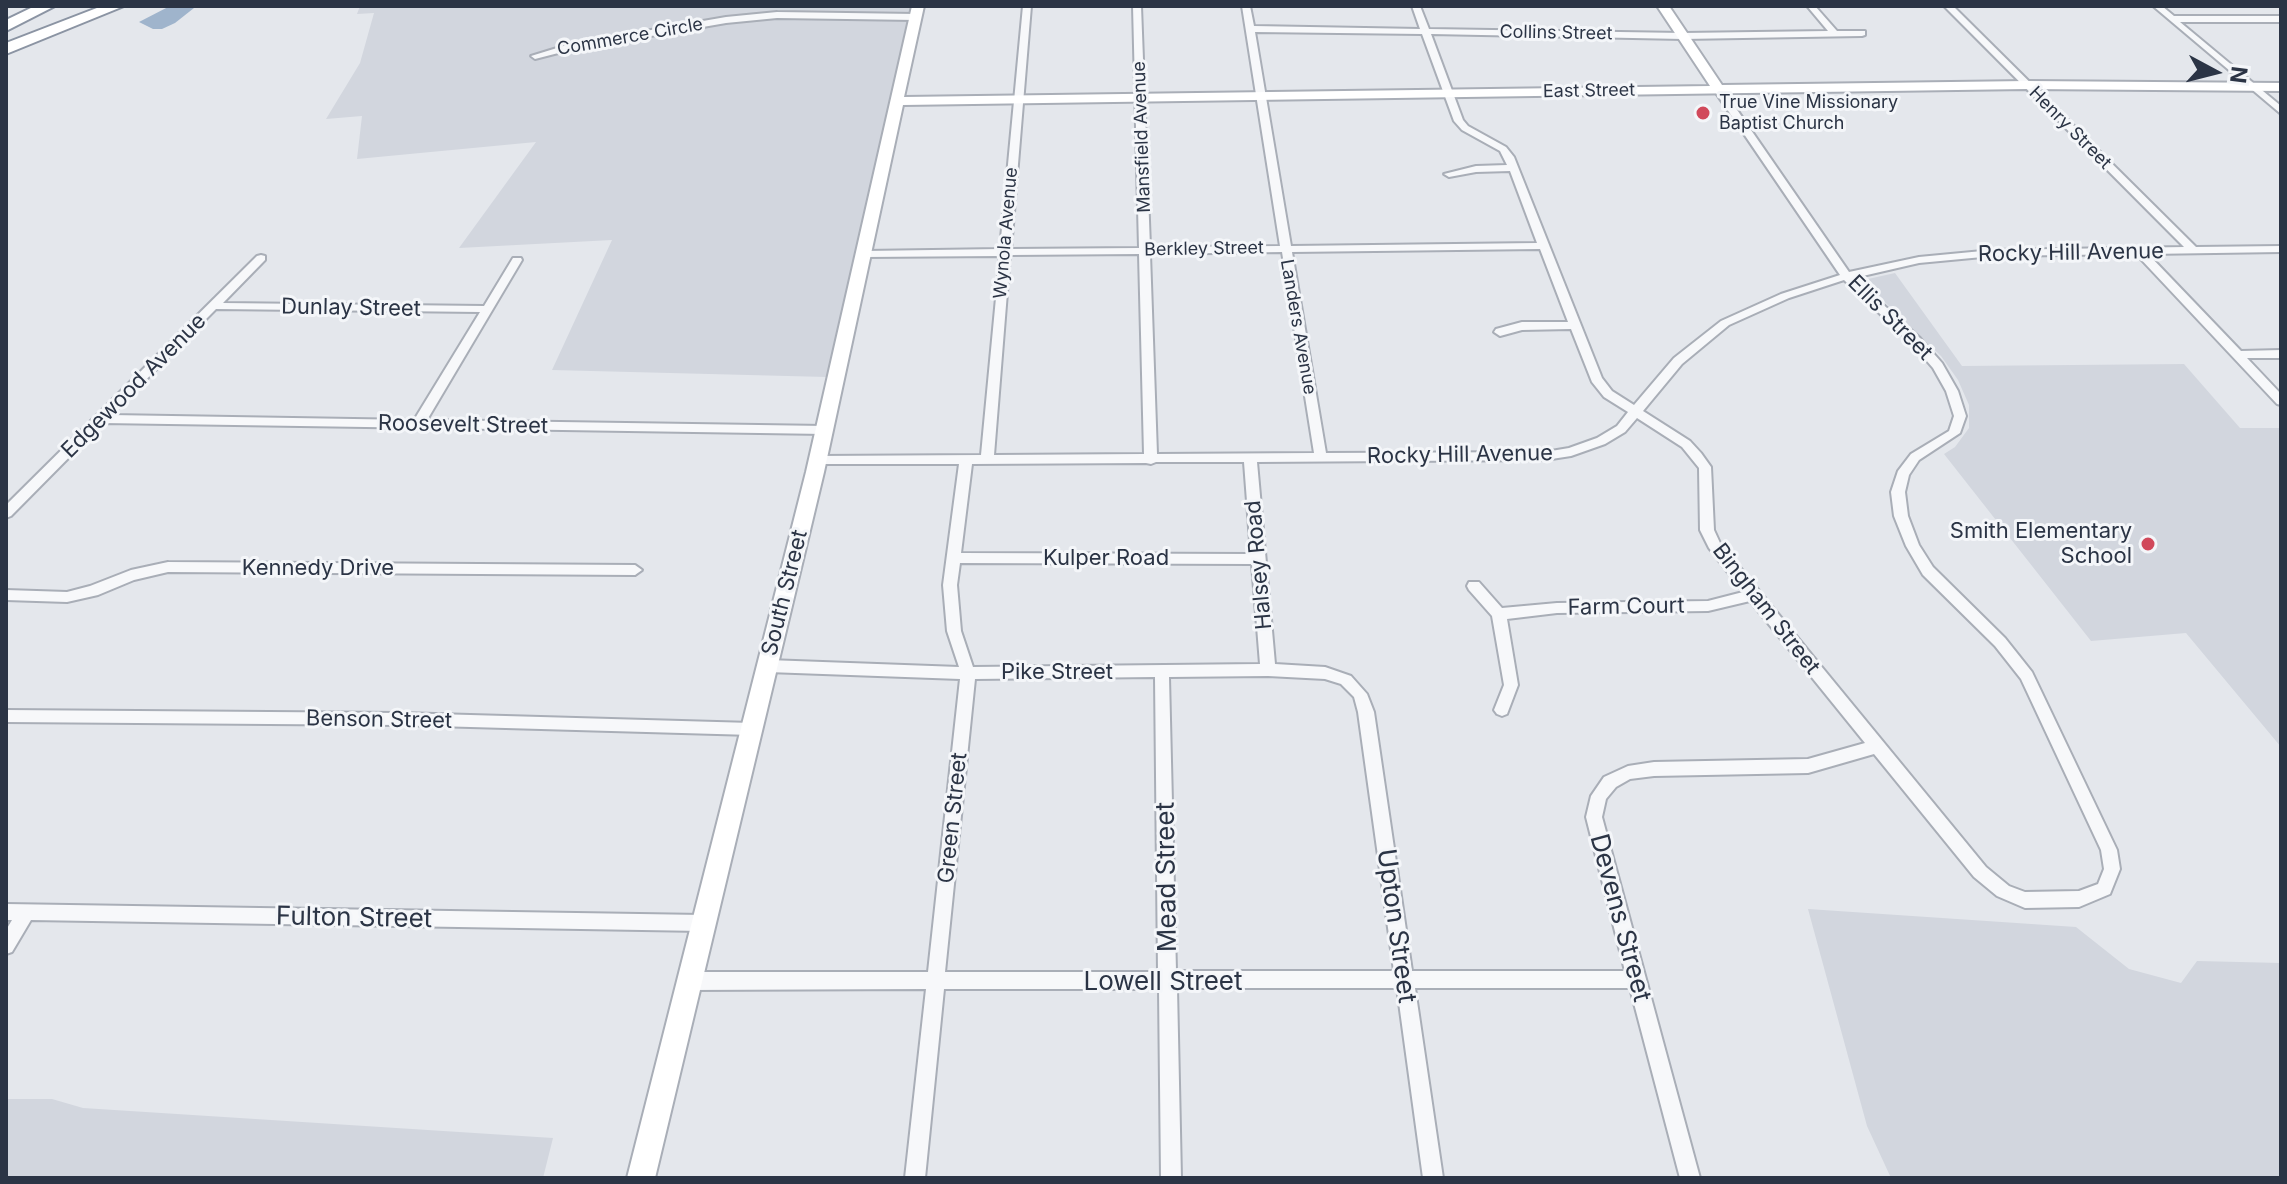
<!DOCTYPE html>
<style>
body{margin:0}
#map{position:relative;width:2287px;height:1184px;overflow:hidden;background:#e4e7ec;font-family:Inter,sans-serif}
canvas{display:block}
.frame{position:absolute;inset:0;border:8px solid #2b3445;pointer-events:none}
.north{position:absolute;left:2175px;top:32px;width:80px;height:80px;-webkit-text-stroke:6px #f4f6f9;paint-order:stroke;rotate:97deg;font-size:22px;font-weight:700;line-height:32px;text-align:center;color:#2b3445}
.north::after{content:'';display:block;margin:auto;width:28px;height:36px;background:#2b3445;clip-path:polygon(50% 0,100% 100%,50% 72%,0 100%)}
</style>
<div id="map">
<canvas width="2287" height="1184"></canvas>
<div class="frame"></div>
<div class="north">N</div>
</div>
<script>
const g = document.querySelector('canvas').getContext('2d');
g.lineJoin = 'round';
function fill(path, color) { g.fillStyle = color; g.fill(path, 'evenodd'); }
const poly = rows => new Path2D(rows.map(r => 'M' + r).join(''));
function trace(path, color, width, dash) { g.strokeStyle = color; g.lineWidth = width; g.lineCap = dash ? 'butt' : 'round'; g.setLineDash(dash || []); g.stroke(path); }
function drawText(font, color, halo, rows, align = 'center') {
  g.font = font + ' Inter,sans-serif'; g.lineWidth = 6; g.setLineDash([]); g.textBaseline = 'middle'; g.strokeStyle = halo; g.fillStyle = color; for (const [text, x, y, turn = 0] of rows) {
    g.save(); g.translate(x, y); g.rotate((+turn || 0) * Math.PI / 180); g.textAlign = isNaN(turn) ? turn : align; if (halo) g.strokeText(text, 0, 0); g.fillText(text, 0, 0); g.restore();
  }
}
fill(poly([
 [360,6,911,6,827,377,552,370,612,240,459,248,536,142,357,159,362,116,326,119,360,63,374,13,357,14],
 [1895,273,1962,366,2184,364,2240,428,2281,428,2281,747,2186,633,2091,641,1944,454,1955,447,1969,428,1969,405,1958,380,1941,356,1866,284,1868,279],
 [1808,909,2076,927,2129,969,2181,983,2197,961,2281,963,2281,1178,1891,1178,1867,1126],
 [6,1099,52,1099,83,1108,553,1138,543,1178,6,1178]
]), '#d2d6de');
fill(poly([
 [170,6,194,8,175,23,162,29,153,29,139,22]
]), '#9fb4cc');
const street = poly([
 [1023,6,1031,6,1011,249,1139,248,1133,6,1141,6,1150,247,1280,246,1242,6,1250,6,1254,26,1420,29,1412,6,1420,6,1429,29,1683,33,1828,31,1807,6,1815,6,1837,31,1865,31,1865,35,1862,36,1683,39,1431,34,1463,120,1468,126,1506,147,1514,157,1602,378,1612,391,1634,405,1674,358,1721,321,1781,294,1840,275,1714,90,1716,88,1722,88,1849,272,1919,257,1993,250,2184,247,1944,6,1953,6,2196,247,2281,246,2281,252,2148,254,2241,351,2281,350,2281,358,2247,358,2281,394,2281,405,2277,404,2136,254,1993,256,1919,263,1854,278,1920,338,1942,363,1958,391,1966,416,1960,433,1919,460,1909,475,1905,492,1908,516,1919,545,1933,567,2005,638,2032,672,2117,850,2120,869,2110,894,2079,907,2025,908,1997,896,1974,877,1874,754,1808,773,1654,776,1630,779,1616,787,1606,799,1602,817,1700,1178,1680,1178,1630,988,1415,988,1443,1178,1423,1178,1397,988,1177,988,1181,1178,1161,1178,1159,989,944,989,925,1178,905,1178,926,989,690,990,684,987,681,981,684,975,690,972,928,972,960,679,768,672,763,670,761,666,763,662,768,660,959,667,947,631,943,585,959,464,818,464,812,460,818,456,981,455,1000,256,865,257,860,254,865,251,1000,249,1023,6],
 [1255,32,1422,34,1454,121,1462,130,1500,151,1507,165,1476,166,1444,174,1449,177,1476,172,1510,171,1537,243,1291,246,1255,32],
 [1540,249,1568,322,1522,322,1496,329,1494,332,1500,336,1522,330,1571,329,1592,382,1604,397,1628,412,1617,426,1597,438,1569,448,1545,452,1326,453,1292,252,1540,249],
 [1282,252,1314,453,1157,454,1150,254,1282,252],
 [1139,254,1144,454,994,455,1010,255,1139,254],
 [1844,280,1912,344,1933,368,1946,391,1954,416,1949,431,1911,454,1898,471,1891,492,1894,516,1906,546,1923,575,1995,646,2021,679,2101,850,2104,869,2098,884,2079,891,2025,892,2009,886,1986,867,1720,543,1714,530,1711,467,1701,453,1690,441,1643,411,1682,364,1729,325,1789,298,1844,280],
 [1637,418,1682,447,1699,468,1700,530,1709,548,1743,592,1708,601,1557,603,1502,608,1479,582,1469,582,1467,586,1469,590,1492,616,1504,685,1494,710,1497,714,1502,716,1507,714,1518,685,1507,619,1557,613,1708,611,1750,601,1865,743,1808,759,1654,762,1628,766,1604,777,1591,796,1586,817,1625,971,1412,971,1374,712,1367,694,1351,676,1325,667,1275,664,1257,462,1545,460,1571,456,1605,444,1625,432,1637,418],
 [1156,462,1244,462,1251,554,961,553,972,464,1146,463,1151,464,1156,462],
 [960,563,1252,564,1260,664,973,667,961,631,957,585,960,563],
 [1268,676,1325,679,1341,684,1354,697,1358,712,1394,971,1176,971,1169,677,1268,676],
 [1155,677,1158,972,945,972,975,679,1155,677],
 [2153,6,2162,6,2174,16,2281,16,2281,22,2180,22,2281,106,2281,114,2153,6],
 [777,12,916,14,920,17,916,20,777,18,726,23,570,50,535,59,531,56,570,44,726,17,777,12],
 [261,255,265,256,265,260,223,303,484,306,513,258,521,258,522,260,427,420,825,426,831,430,825,434,103,423,11,516,6,518,6,505,257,256,261,255],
 [216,309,480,312,414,420,111,415,216,309],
 [168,562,635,565,642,570,635,575,168,572,134,580,98,595,67,602,6,600,6,590,67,592,90,586,131,570,168,562],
 [6,710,400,713,752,723,757,725,760,729,757,733,752,735,400,725,6,722,6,710],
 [6,904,703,915,709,917,712,923,709,929,703,931,31,920,12,952,6,954,6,930,12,920,6,920,6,904]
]);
const secondary = poly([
 [912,6,924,6,904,97,1710,86,1657,6,1669,6,1722,85,2027,81,2281,83,2281,91,2027,89,903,105,824,472,655,1178,627,1178,806,472,912,6]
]);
const highway = poly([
 [35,6,55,6,6,31,6,20,35,6],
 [102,6,124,6,6,54,6,43,102,6]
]);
trace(street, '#a9aeb7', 4);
trace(secondary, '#a9aeb7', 4);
trace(highway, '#8b94a3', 4);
fill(street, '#f7f8fa');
fill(secondary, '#fff');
fill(highway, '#fff');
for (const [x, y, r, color] of [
 [1703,113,8,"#d1495b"],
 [2148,544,8,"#d1495b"]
]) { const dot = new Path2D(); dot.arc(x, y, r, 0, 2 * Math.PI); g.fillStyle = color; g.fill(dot); trace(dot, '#f4f6f9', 3); }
drawText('18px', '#2b3445', '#f4f6f9', [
 ["Collins Street",1556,33,1],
 ["Commerce Circle",630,37,-10],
 ["East Street",1589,91,-1],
 ["Henry Street",2070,128,45],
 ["Mansfield Avenue",1142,137,-92],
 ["Wynola Avenue",1006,233,-85],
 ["Berkley Street",1204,249,-1],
 ["Landers Avenue",1298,327,80]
]);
drawText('18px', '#2b3445', '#f4f6f9', [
 ["True Vine Missionary",1719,103],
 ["Baptist Church",1719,124]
], 'left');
drawText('22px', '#2b3445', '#f4f6f9', [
 ["Rocky Hill Avenue",2071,253,-1],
 ["Dunlay Street",351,308,1],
 ["Ellis Street",1890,318,45],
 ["Edgewood Avenue",134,386,-45],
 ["Roosevelt Street",463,425,1],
 ["Rocky Hill Avenue",1460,455,-1],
 ["Kulper Road",1106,558],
 ["Halsey Road",1259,565,-95],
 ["Kennedy Drive",318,568],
 ["South Street",785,593,-76],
 ["Farm Court",1626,607,-1],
 ["Bingham Street",1766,609,52],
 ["Pike Street",1057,672],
 ["Benson Street",379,720,1],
 ["Green Street",953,818,-84]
]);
drawText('22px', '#2b3445', '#f4f6f9', [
 ["Smith Elementary",2132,531],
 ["School",2132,556]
], 'right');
drawText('26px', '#2b3445', '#f4f6f9', [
 ["Mead Street",1167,877,-91],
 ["Fulton Street",354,918,1],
 ["Devens Street",1620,918,75],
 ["Upton Street",1396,926,82],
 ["Lowell Street",1163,982]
]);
</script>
